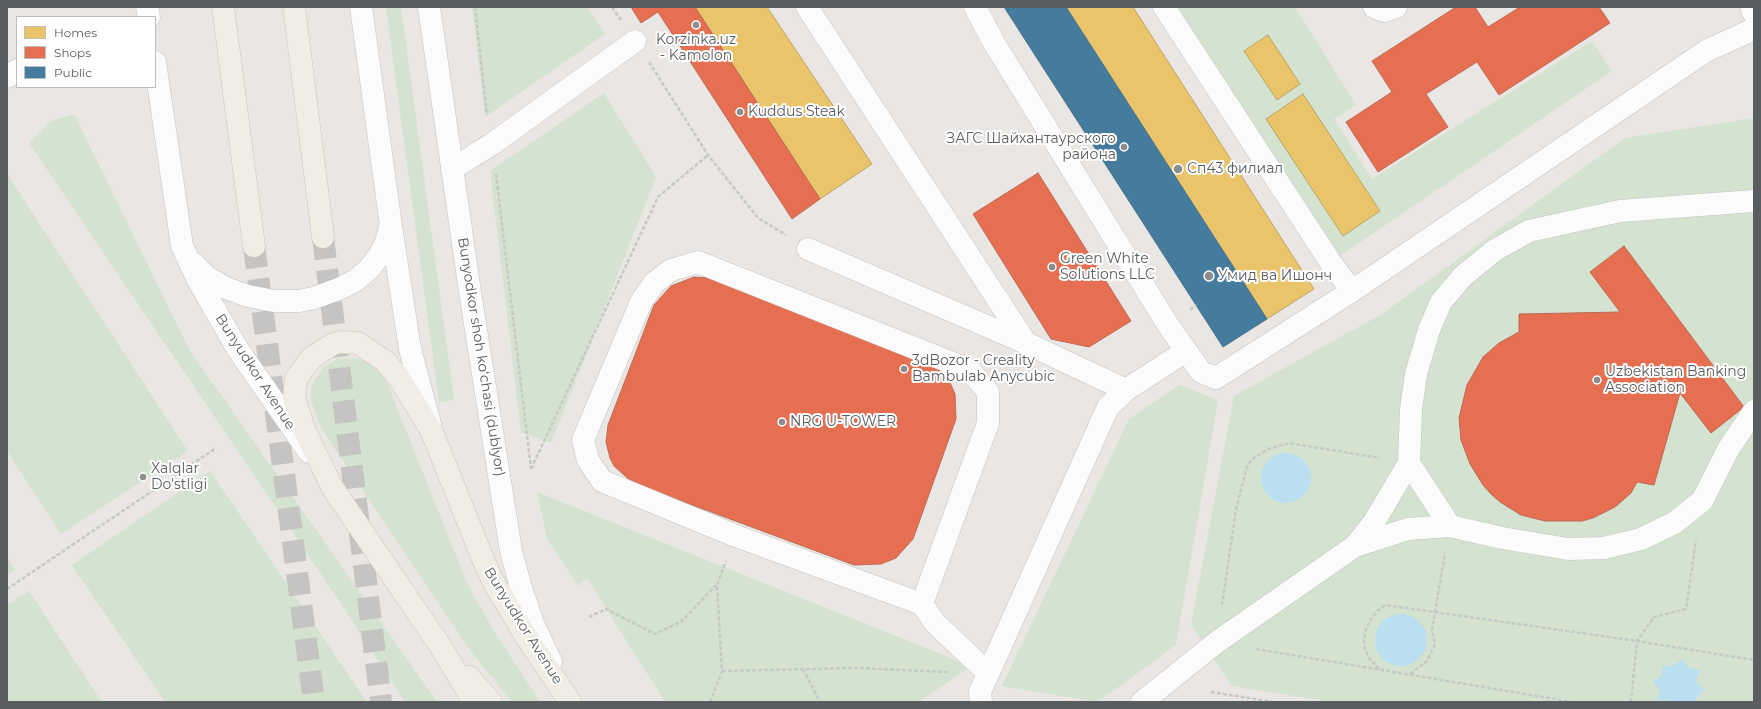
<!DOCTYPE html>
<meta charset="utf-8">
<style>
body{margin:0}
#map{position:relative;width:1761px;height:709px;overflow:hidden;background:#e9e6e3;font-family:Montserrat,sans-serif}
canvas{display:block}
.frame{position:absolute;inset:0;border:8px solid #595d60;pointer-events:none}
.legend{position:absolute;left:16px;top:16px;width:140px;height:72px;box-sizing:border-box;background:#fff;border:1px solid #bdbebf;margin:0;padding:5px 7px;list-style:none;font-size:12px;color:#595d60}
.legend li{display:flex;align-items:center;gap:8px;height:20px}
.legend b{width:20px;border:1px solid #bdbebf}
</style>
<div id="map">
<canvas width="1761" height="709"></canvas>
<div class="frame"></div>
<ul class="legend">
<li><b style="height:11px;background:#e9c46a"></b>Homes</li>
<li><b style="height:11px;background:#e76f51"></b>Shops</li>
<li><b style="height:11px;background:#457b9d"></b>Public</li>
</ul>
</div>
<script>
const g = document.querySelector('canvas').getContext('2d');
g.lineJoin = 'round';
function fill(path, color) { g.fillStyle = color; g.fill(path, 'evenodd'); }
const poly = rows => new Path2D(rows.map(r => 'M' + r).join(''));
function trace(path, color, width, dash) { g.strokeStyle = color; g.lineWidth = width; g.lineCap = dash ? 'butt' : 'round'; g.setLineDash(dash || []); g.stroke(path); }
function drawText(font, color, halo, rows, align = 'center') {
  g.font = font + ' Montserrat,sans-serif'; g.lineWidth = 4; g.setLineDash([]); g.textBaseline = 'middle'; g.strokeStyle = halo; g.fillStyle = color; for (const [text, x, y, turn = 0] of rows) {
    g.save(); g.translate(x, y); g.rotate((+turn || 0) * Math.PI / 180); g.textAlign = isNaN(turn) ? turn : align; if (halo) g.strokeText(text, 0, 0); g.fillText(text, 0, 0); g.restore();
  }
}
fill(poly([
 [386,7,401,7,454,400,439,402],
 [472,7,587,7,605,34,485,117],
 [1175,7,1295,7,1356,105,1334,119,1372,179,1592,41,1612,71,1337,258],
 [604,93,656,177,551,443,521,432,490,171],
 [74,114,190,351,437,702,405,702,342,605,29,143,51,121],
 [1754,118,1754,702,1332,702,1232,686,1191,625,1234,396,1382,314,1625,138],
 [7,174,188,451,61,534,7,451],
 [344,358,359,359,372,365,382,375,388,385,467,583,495,633,540,702,512,702,470,650,322,430,310,398,312,384,324,367,337,359],
 [1179,385,1218,400,1176,645,1098,702,1002,686,1129,419],
 [210,471,367,702,165,702,72,565],
 [537,492,971,666,919,702,665,702,587,578,578,586,547,538],
 [7,558,15,570,7,575],
 [29,591,102,702,7,702,7,605]
]), '#d4e3cf');
fill(poly([
 '1261 478a25 25 0 1 1 50 0a25 25 0 1 1-50 0Z',
 '1375 640a26 26 0 1 1 52 0a26 26 0 1 1-52 0Z',
 [1682,659,1688,667,1700,671,1696,681,1704,690,1696,698,1695,702,1657,700,1660,691,1653,682,1661,676,1663,665,1674,666]
]), '#badff0');
const homes = poly([
 [695,7,767,7,872,164,820,199,695,7],
 [1066,7,1133,7,1314,289,1267,319,1066,7],
 [1268,35,1300,84,1277,100,1244,51,1268,35],
 [1303,94,1380,211,1343,236,1266,119,1303,94]
]);
fill(homes, '#e9c46a');
trace(homes, '#bea567', 1);
const shops = poly([
 [631,7,695,7,820,199,792,219,658,12,641,23,631,7],
 [1456,7,1475,7,1488,27,1520,7,1599,7,1610,23,1499,95,1477,62,1426,94,1448,127,1378,172,1346,122,1392,92,1372,61,1456,7],
 [1038,173,1131,321,1089,347,1051,339,973,214,1038,173],
 [1624,246,1744,407,1711,433,1680,393,1654,485,1637,482,1631,493,1615,507,1593,518,1582,521,1545,521,1521,515,1500,502,1491,494,1483,485,1470,464,1461,440,1459,418,1467,385,1483,357,1499,343,1519,332,1519,314,1620,312,1590,272,1624,246],
 [694,277,710,278,938,368,948,378,955,394,956,419,913,539,896,558,881,564,854,565,633,483,614,466,610,458,606,442,608,425,654,305,671,286,694,277]
]);
fill(shops, '#e76f51');
trace(shops, '#bc6a56', 1);
const public = poly([
 [1004,7,1066,7,1267,319,1223,347,1004,7]
]);
fill(public, '#457b9d');
trace(public, '#4b728b', 1);
trace(poly([
 [323,237,381,702],
 [254,246,314,702]
]), '#c5c4c2', 22, [22, 11]);
const minor = poly([
 [147,7,149,17],
 [361,7,391,226,410,349,430,424],
 [429,7,470,292,511,551,521,588,534,626,551,662],
 [807,7,1026,343,1126,390],
 [975,7,994,43,1168,325,1201,372,1216,378,1352,291,1706,51,1754,29],
 [1164,7,1331,263,1352,291],
 [1374,7,1384,11,1396,7],
 [1753,7,1752,10,1754,14],
 [155,62,182,246,198,280,237,348,309,452],
 [7,77,17,70],
 [452,169,492,144,635,41],
 [808,249,1026,343],
 [194,264,207,277,226,288,248,296,274,301,299,301,314,298,341,288,356,280,369,269,379,256,386,243,390,227],
 [1409,463,1450,526],
 [1355,546,1374,522,1409,463,1411,409,1416,374,1429,330,1441,302,1463,276,1495,250,1529,231,1620,211,1754,201],
 [922,604,988,423,988,392,970,370,698,262,671,270,654,283,641,302,583,440,588,460,602,481,736,536,922,604,935,623,988,673],
 [981,702,980,692,1108,407,1126,390,1186,351],
 [1142,702,1217,642,1355,546,1408,529,1450,526,1502,538,1568,549,1604,548,1641,539,1674,523,1702,501,1729,448,1754,411]
]);
const major = poly([
 [223,7,254,246],
 [294,7,323,237],
 [469,677,491,702],
 [474,702,441,647,332,487,304,429,294,397,296,379,311,358,333,344,340,342,358,343,386,362,399,378,432,432,485,564,494,583,527,638,570,702]
]);
trace(minor, '#c4c3c4', 23);
trace(major, '#cec3b3', 23);
trace(poly([
 [475,7,487,115],
 [612,7,621,20],
 [649,62,708,155,758,218,786,235],
 [496,174,531,469],
 [1190,310,1196,305],
 [531,469,658,197,708,155],
 [7,589,216,448],
 [1222,605,1236,510,1246,470,1251,460,1268,449,1289,443,1380,458],
 [589,617,606,609,655,634,682,621,716,585],
 [1256,649,1573,702],
 [803,669,820,702],
 [1379,669,1369,658,1365,649,1364,640,1366,629,1371,619,1377,611,1385,605,1637,641,1754,660],
 [722,671,856,668,948,672],
 [1410,674,1427,661,1435,644,1432,630,1445,553],
 [1211,692,1274,702],
 [710,702,722,671,717,585,726,561],
 [1631,702,1637,641,1654,617,1686,609,1696,540]
]), '#c5cac6', 2.5, [4, 2]);
trace(minor, '#fcfbfb', 22);
trace(major, '#f0ede6', 22);
for (const [x, y, r, color] of [
 [696,25,4,"#8b8d8e"],
 [740,112,4,"#8b8d8e"],
 [1124,147,4,"#8b8d8e"],
 [1178,169,5,"#8b8d8e"],
 [1052,267,4,"#8b8d8e"],
 [1209,276,5,"#8b8d8e"],
 [904,369,4,"#8b8d8e"],
 [1597,380,4,"#8b8d8e"],
 [782,422,4,"#8b8d8e"],
 [143,477,4,"#8b8d8e"]
]) { const dot = new Path2D(); dot.arc(x, y, r, 0, 2 * Math.PI); g.fillStyle = color; g.fill(dot); trace(dot, '#fff', 1.5); }
drawText('14px', '#595d60', '#fff', [
 ["Korzinka.uz",696,40,"center"],
 ["- Kamolon",696,56,"center"],
 ["Kuddus Steak",748,112],
 ["ЗАГС Шайхантаурского",1116,139,"right"],
 ["района",1116,155,"right"],
 ["Сп43 филиал",1187,169],
 ["Green White",1060,259],
 ["Solutions LLC",1060,275],
 ["Умид ва Ишонч",1218,276],
 ["3dBozor - Creality",912,361],
 ["Bambulab Anycubic",912,377],
 ["Uzbekistan Banking",1605,372],
 ["Association",1605,388],
 ["NRG U-TOWER",790,422],
 ["Xalqlar",151,469],
 ["Do'stligi",151,485]
], 'left');
drawText('14px', '#595d60', '#fff', [
 ["Bunyodkor shoh koʻchasi (dublyor)",481,357,81],
 ["Bunyudkor Avenue",255,372,57],
 ["Bunyudkor Avenue",523,626,58]
]);
</script>
